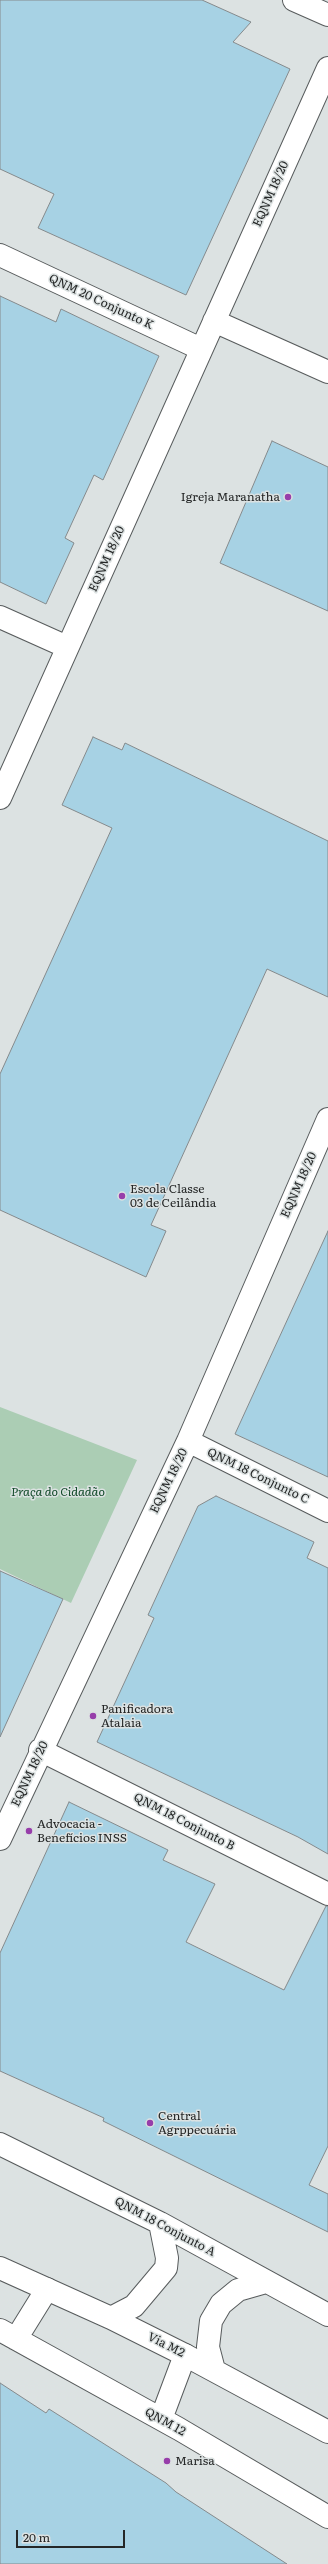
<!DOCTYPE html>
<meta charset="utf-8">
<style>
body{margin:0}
#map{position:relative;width:328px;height:2564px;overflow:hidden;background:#dce2e2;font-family:Literata,serif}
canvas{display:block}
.scale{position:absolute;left:16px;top:2530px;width:109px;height:18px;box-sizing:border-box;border:2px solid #252727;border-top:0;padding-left:5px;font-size:12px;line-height:14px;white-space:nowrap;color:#252727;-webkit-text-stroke:3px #dce2e2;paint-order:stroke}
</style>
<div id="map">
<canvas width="328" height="2564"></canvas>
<div class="scale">20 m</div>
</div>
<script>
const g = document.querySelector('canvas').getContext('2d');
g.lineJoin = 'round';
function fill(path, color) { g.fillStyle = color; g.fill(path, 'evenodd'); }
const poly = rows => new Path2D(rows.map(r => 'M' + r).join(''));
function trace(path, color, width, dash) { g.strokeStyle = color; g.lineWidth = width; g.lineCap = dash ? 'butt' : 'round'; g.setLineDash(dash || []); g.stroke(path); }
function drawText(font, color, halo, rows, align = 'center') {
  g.font = font + ' Literata,serif'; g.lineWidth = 3; g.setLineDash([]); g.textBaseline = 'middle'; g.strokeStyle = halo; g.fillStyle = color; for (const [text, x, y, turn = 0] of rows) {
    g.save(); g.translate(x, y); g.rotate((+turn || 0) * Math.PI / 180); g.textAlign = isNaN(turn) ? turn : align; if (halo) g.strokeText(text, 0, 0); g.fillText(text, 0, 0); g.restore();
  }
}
fill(poly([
 [0,1407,137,1460,71,1603,0,1569]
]), '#abcdb4');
const building = poly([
 [0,0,202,0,251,22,233,42,290,69,186,295,38,228,54,194,0,169,0,0],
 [0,296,56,322,61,309,159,356,103,480,94,475,65,538,74,543,46,604,0,582,0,296],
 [272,441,328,467,328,611,220,563,272,441],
 [93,737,122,750,125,743,328,841,328,997,267,969,151,1225,166,1231,146,1277,0,1210,0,1074,112,828,62,805,93,737],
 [328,1231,328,1477,235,1434,328,1231],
 [216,1496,314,1542,307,1558,328,1568,328,1854,298,1837,97,1742,154,1618,148,1615,198,1506,216,1496],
 [0,1571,63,1599,0,1737,0,1571],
 [69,1802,168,1850,163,1860,215,1884,186,1942,284,1990,326,1906,328,1906,328,2146,309,2185,328,2194,328,2232,103,2121,104,2118,0,2071,0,1953,69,1802],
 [0,2383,46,2413,49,2409,166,2483,176,2492,287,2564,0,2564,0,2383]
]);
fill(building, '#a7d2e4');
trace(building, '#858a8c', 1);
const minor = poly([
 [294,0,328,15],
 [0,255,201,349],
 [214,321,328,372],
 [0,617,67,647],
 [0,798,328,68],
 [188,1441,328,1511],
 [40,1750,328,1894],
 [0,1839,188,1441,328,1119],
 [0,2330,179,2429,328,2517],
 [16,2339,47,2289],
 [161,2419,185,2355]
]);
const major = poly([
 [0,2144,160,2223,328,2315],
 [0,2268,111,2318,185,2355,328,2432],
 [111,2318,134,2306,166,2268,167,2258,160,2223],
 [214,2370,208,2347,211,2321,221,2304,238,2290,266,2282]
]);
trace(minor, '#585c5d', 24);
trace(major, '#585c5d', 24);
trace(minor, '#fff', 22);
trace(major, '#fff', 22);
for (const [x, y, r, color] of [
 [288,497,4,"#973eaa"],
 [122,1196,4,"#973eaa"],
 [93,1716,4,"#973eaa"],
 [29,1831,4,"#973eaa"],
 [150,2123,4,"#973eaa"],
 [167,2461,4,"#973eaa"]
]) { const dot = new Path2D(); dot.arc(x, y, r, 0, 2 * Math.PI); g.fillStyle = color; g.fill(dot); trace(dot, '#dce2e2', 1.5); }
drawText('12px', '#252727', '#dce2e2', [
 ["EQNM 18/20",271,194,-66],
 ["QNM 20 Conjunto K",101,302,25],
 ["EQNM 18/20",107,559,-66],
 ["EQNM 18/20",299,1185,-66],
 ["QNM 18 Conjunto C",258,1476,26],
 ["EQNM 18/20",169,1481,-64],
 ["EQNM 18/20",30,1774,-65],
 ["QNM 18 Conjunto B",184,1822,27],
 ["QNM 18 Conjunto A",165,2227,28],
 ["Via M2",166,2345,27],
 ["QNM 12",165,2422,29]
]);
drawText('12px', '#252727', '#dce2e2', [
 ["Igreja Maranatha",280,497,"right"],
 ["Escola Classe",130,1189],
 ["03 de Ceilândia",130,1203],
 ["Panificadora",101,1709],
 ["Atalaia",101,1723],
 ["Advocacia -",37,1824],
 ["Benefícios INSS",37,1838],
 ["Central",158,2116],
 ["Agrppecuária",158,2130],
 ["Marisa",175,2461]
], 'left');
drawText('italic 12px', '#114a29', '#dce2e2', [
 ["Praça do Cidadão",58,1492]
]);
</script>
